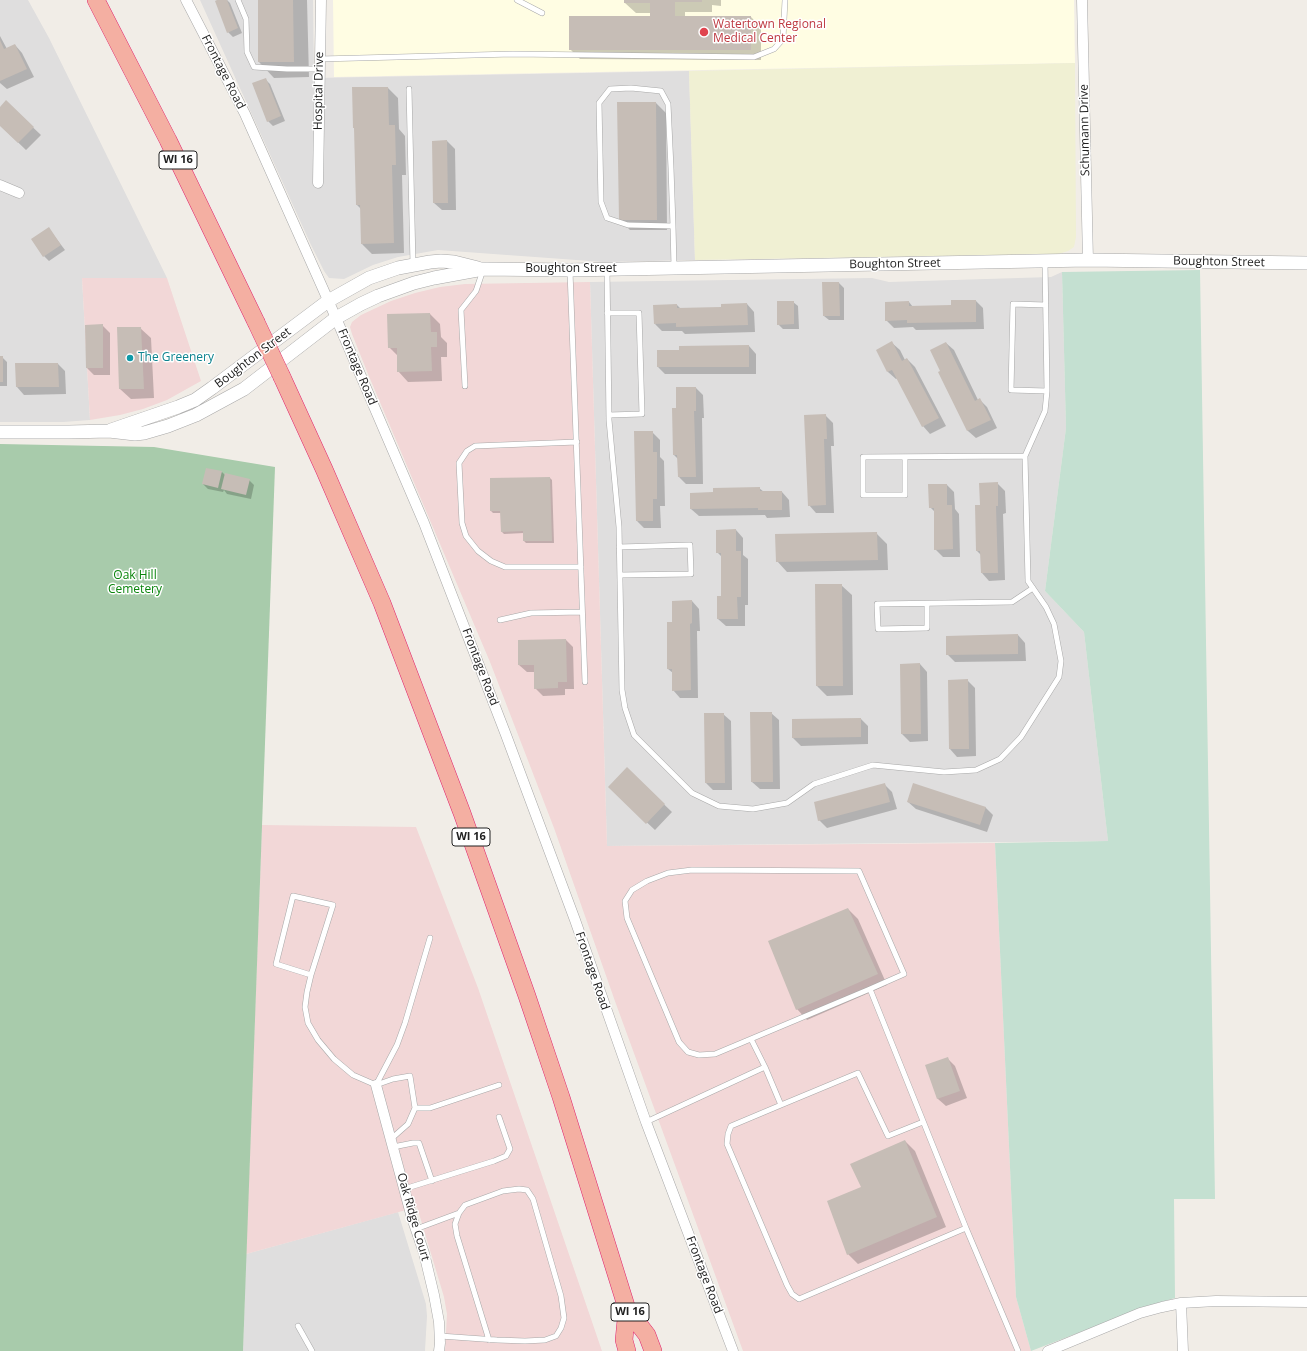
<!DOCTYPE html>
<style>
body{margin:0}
canvas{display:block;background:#f1ede7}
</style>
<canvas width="1307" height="1351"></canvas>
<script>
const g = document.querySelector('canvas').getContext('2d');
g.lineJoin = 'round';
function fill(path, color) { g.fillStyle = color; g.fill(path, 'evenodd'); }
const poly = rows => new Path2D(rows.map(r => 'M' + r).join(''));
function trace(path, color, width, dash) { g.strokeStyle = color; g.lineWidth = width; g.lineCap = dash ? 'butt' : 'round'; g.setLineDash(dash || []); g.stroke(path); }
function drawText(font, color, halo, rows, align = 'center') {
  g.font = font + ' "Open Sans",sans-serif'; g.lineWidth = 3; g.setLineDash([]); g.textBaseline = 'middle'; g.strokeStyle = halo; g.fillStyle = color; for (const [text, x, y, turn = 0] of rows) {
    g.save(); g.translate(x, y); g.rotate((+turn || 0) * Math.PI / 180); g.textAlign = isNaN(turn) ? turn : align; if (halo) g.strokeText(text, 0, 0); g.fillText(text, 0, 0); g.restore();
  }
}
fill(poly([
 [0,0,28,0,49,38,167,278,82,278,90,420,63,422,0,422],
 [200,0,313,0,314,78,689,71,695,260,604,262,438,250,398,257,373,265,344,279,329,278,324,271,311,245],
 [1062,272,1066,428,1045,591,1084,632,1108,841,607,846,590,282,872,278,889,282,1051,277],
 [398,1212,426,1304,427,1316,425,1351,243,1351,246,1254]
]), '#dfdede');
fill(poly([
 [82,278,167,278,201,381,167,400,143,409,120,415,90,420],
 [590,282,607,846,995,843,1016,1297,1031,1351,743,1351,616,1004,554,828,490,662,368,374,352,334,350,327,352,322,361,315,391,301,415,293,440,287,465,284],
 [262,825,416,827,478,988,602,1351,445,1351,447,1314,444,1297,417,1207,246,1254]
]), '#f2d7d7');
fill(poly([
 [333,0,1074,0,1075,63,334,77]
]), '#fffde3');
fill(poly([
 [1075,63,1076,237,1074,247,1068,251,1058,254,695,260,689,71]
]), '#f0f0d3');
fill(poly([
 [1200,270,1215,1199,1174,1199,1175,1298,1148,1306,1031,1351,1016,1297,995,843,1108,841,1084,632,1045,591,1066,428,1062,272]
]), '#c4e0d1');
fill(poly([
 [0,444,154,447,275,467,243,1351,0,1351]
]), '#a8cbab');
fill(poly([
 [220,0,227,0,230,3,242,33,233,37,228,32],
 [259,0,307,0,309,77,274,78,259,62],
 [625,0,721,0,721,6,712,5,712,12,685,12,685,17,751,17,761,27,761,60,580,59,570,49,651,17,651,13,636,13,625,3],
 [0,36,7,49,15,45,22,53,34,77,7,89,0,83],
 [265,79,270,84,285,121,273,126,268,121],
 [388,88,398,98,399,129,405,136,406,175,402,175,404,253,372,254,362,244,361,209,357,205],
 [6,102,41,135,26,150,0,125,0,108],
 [656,103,666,113,667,230,630,230,620,220],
 [447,141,455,149,456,210,442,210,434,203],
 [49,229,65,250,49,261,44,256],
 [839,283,844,288,844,320,829,320,824,316],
 [976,301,983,308,984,329,916,330,913,327,894,328,886,320,909,302,913,307,952,306],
 [793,302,798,306,799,329,783,329,778,324],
 [747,304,754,312,755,332,685,334,682,331,662,331,655,324,677,305,681,309,722,308],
 [430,314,440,324,441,337,447,343,447,357,441,357,442,381,408,382,398,371,398,356,389,347],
 [102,325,110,333,110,375,94,375,87,368],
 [140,328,151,338,154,398,131,399,120,389],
 [892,343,900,350,905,360,907,359,915,367,946,426,930,434,923,426,898,378,896,379,888,372],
 [946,343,954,350,978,400,980,400,987,407,997,428,976,438,968,431,940,372,942,371],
 [749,346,756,354,756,374,665,374,658,367,680,351],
 [0,357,2,357,7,362,7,386,0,386],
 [58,364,65,371,66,394,24,395,17,387],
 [696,388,703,395,704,418,702,418,703,484,686,484,679,477,678,459,674,455,677,409],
 [825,415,833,423,834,446,831,446,834,513,816,513,809,505],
 [652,432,660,440,660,457,664,461,665,506,660,506,661,528,644,528,637,521],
 [222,472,226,476,249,480,254,485,251,499,227,494,224,490,223,492,208,489,203,484],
 [550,478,552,480,554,543,526,543,524,541,524,533,504,534,502,532,501,513,493,513,491,511],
 [997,483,1005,491,1006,513,1003,514,1005,580,989,581,982,573,981,555,977,551,981,506],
 [947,485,954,492,955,509,959,514,960,557,943,557,935,549,935,512,930,507],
 [759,488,764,492,782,492,789,500,790,517,767,518,765,515,699,516,691,509,714,493],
 [736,530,743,538,743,555,748,559,748,605,745,605,745,626,726,626,718,619,722,597,722,557,717,552],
 [877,534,887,544,888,570,787,572,777,561],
 [841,585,852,595,853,695,827,696,817,686],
 [692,601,699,609,700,631,697,631,698,698,680,698,673,690,673,673,668,669,673,623],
 [1018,635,1025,643,1026,661,955,662,947,654],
 [566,640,573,647,574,689,565,689,565,695,543,696,535,688,535,672,527,672,519,665],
 [920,664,927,672,928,741,910,742,902,734],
 [967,680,975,688,976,756,957,757,950,749],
 [771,713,779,720,780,789,760,789,752,782],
 [723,714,731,721,732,790,713,790,706,783],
 [861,719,868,726,868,744,801,746,793,738,793,720],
 [627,769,672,812,655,830,609,787],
 [884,784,892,792,897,809,827,828,819,820],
 [908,802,985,807,993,815,987,832,916,809],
 [848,909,858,919,887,985,807,1020,797,1009],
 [947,1058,955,1066,967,1098,946,1106,938,1099,926,1066],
 [905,1141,915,1151,946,1227,858,1264,848,1254]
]), '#0003');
fill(poly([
 [217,0,227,0,238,28,227,33,215,1],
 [258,0,293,0,294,62,258,62],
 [624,0,702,0,702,2,675,2,675,16,751,16,751,50,569,50,569,16,650,16,650,3,624,3],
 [0,40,4,49,15,44,27,69,0,81],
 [266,78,281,116,267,122,252,83],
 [352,87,388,87,389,125,395,125,396,165,392,165,394,243,361,244,360,205,356,205,354,128,353,128],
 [6,100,34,127,18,143,0,126,0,107],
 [617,102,656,102,657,220,619,220],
 [447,140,448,203,433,203,432,141],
 [49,227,61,245,43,257,31,239],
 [822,282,839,282,840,316,823,316],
 [951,300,976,300,976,322,907,323,907,320,885,321,885,302,909,301,909,306,951,305],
 [777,301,794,301,794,324,777,325],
 [747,303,748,325,676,327,676,323,654,324,653,305,677,304,677,308,721,307,721,304],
 [430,313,431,332,437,332,437,347,431,347,432,371,397,372,397,348,388,348,387,314],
 [103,324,103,368,86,368,85,325],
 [117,327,141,327,144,389,119,389],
 [892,341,902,361,907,358,939,418,922,427,892,370,887,372,876,350],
 [946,342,975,401,980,398,991,420,967,431,938,372,940,371,930,350],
 [749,345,749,367,657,367,657,350,679,350,679,346],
 [0,356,3,356,3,382,0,382],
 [15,363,58,363,59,387,16,387],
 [676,387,696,387,696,411,694,411,696,477,678,477,677,455,673,455,672,408,676,408],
 [826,414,827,439,824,439,826,505,808,506,804,415],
 [634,431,653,431,653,452,657,452,657,499,653,499,653,521,636,521],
 [206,468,222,471,218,488,202,484],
 [225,473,250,479,246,495,221,489],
 [550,477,552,541,523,541,523,531,501,532,500,511,490,511,490,478],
 [998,482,998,506,996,506,998,573,981,573,980,551,976,551,975,505,980,505,979,483],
 [928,484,947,484,947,505,952,505,953,549,934,550,934,508,929,508],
 [760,487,760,491,782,491,782,510,758,510,758,508,690,509,690,493,713,492,713,488],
 [736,529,736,551,741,551,741,597,737,597,738,619,717,619,717,596,721,596,721,553,716,553,716,530],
 [877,532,878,560,776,562,775,534],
 [815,584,842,584,843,686,816,686],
 [692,600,692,623,690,624,691,690,672,691,672,669,667,669,667,622,672,622,672,601],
 [1018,634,1018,654,946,655,946,636],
 [566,639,567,682,558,682,558,688,534,689,534,665,518,665,518,640],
 [920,663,921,734,901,734,900,664],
 [968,679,969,749,949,749,948,680],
 [750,712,772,712,773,782,751,782],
 [704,713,724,713,725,783,705,783],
 [861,718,861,737,792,738,792,719],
 [627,767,665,804,646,824,608,787],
 [885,783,890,802,818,821,814,802],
 [913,783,986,807,980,825,907,802],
 [848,908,878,974,796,1010,768,941],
 [948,1057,960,1091,937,1099,925,1065],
 [905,1140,937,1217,847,1255,827,1201,861,1187,850,1164]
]), '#c6bdb6');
const service = poly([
 [238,0,246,19,247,52,254,67,287,69,320,69],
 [517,0,542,13],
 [320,59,513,54,754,57,774,49,783,39,785,0],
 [409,89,413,264],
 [673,226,628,225,607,218,601,202,599,103,610,89,631,88,661,91,668,104,671,168,673,226,674,267],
 [607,270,609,420,619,527,622,690,625,708,634,735,692,793,719,806,753,809,787,803,814,784,873,765,944,772,976,770,1000,759,1021,737,1059,677,1061,661,1054,624,1046,607,1028,581,1025,456,1045,411,1047,391,1045,261],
 [570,271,585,682],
 [1046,305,1013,304,1011,390,1047,391],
 [607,313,639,313,642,414,609,415],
 [465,386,461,310,476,291,483,270],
 [577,442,475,446,467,451,459,463,462,523,466,536,478,551,491,561,505,567,581,567],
 [905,457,905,495,863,495,863,457,1025,456],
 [619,547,690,545,691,574,620,575],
 [927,604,927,628,878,629,877,604,1012,602,1033,588],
 [500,620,531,613,582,612],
 [311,975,333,905,293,896,276,964,311,975,307,992,305,1007,308,1023,318,1040,334,1059,353,1075,376,1085,393,1079,410,1076,415,1108,408,1124,391,1139],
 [870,989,715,1054,699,1055,688,1052,679,1042,627,918,625,901,632,890,647,881,668,873,692,870,859,871,904,974,870,989,966,1228],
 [751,1039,765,1067],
 [376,1085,397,1045,405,1023,430,938],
 [781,1105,858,1073,888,1136,923,1122],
 [415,1108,430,1108,499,1085],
 [646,1122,765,1067,781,1105,731,1126,728,1134,727,1144,787,1285,792,1294,799,1299,966,1228,1018,1351],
 [393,1147,413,1143,419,1143,432,1181],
 [404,1189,494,1161,506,1156,510,1149,499,1117],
 [416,1229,459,1213],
 [298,1326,312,1351],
 [440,1336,497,1340,525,1341,545,1340,556,1336,561,1328,564,1318,561,1296,533,1199,527,1190,519,1189,503,1191,465,1205,459,1213,455,1224,457,1236,489,1340]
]);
const minor = poly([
 [186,0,245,114,336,318,424,523,506,735,575,920,646,1122,733,1351],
 [1082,0,1088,260],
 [318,183,321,0],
 [0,185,19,193],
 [376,1085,412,1218,424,1253,434,1295,439,1322,440,1343,439,1351],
 [1181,1303,1183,1351],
 [1048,1351,1140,1313,1162,1307,1181,1303,1216,1301,1307,1302]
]);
const tertiary = poly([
 [111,430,178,407,195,400,212,388,328,301,369,278,398,268,430,262,441,261,454,262,478,268],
 [0,432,69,432,109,431,135,434,144,433,168,426,196,415,244,389,336,318,361,304,378,296,414,283,434,278,483,269,570,270,1088,260,1307,263]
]);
const trunk = poly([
 [96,0,168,140,256,322],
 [282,377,324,469,382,603,462,813,527,996,561,1097,627,1309],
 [627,1351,624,1340,627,1309,647,1335,653,1351]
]);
trace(service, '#a8a8a8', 6);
trace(minor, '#a8a8a8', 11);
trace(tertiary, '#a8a8a8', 14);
trace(trunk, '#e0246f', 18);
trace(service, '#fff', 5);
trace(minor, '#fff', 10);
trace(tertiary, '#fff', 13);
trace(trunk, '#f4afa2', 17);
const trunkBridge = poly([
 [256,322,282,377]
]);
trace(trunkBridge, '#e0246f', 18, []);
trace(trunkBridge, '#f4afa2', 17);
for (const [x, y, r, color] of [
 [704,32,5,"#e0444e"],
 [130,358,4,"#0f9aa8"]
]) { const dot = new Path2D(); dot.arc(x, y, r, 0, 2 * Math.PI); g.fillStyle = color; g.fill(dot); trace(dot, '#fff', 1.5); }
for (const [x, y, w] of [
 [178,160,38],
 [471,837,38],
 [630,1312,38]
]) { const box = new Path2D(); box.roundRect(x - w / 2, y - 9, w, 18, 3); g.fillStyle = '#fff'; g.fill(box); trace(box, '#212121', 1); }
drawText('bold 11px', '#212121', null, [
 ["WI 16",178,160],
 ["WI 16",471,837],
 ["WI 16",630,1312]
]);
drawText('12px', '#be3a42', '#fff', [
 ["Watertown Regional",713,25],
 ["Medical Center",713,39]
], 'left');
drawText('12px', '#212121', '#fff', [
 ["Frontage Road",223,72,63],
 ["Hospital Drive",319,91,-89],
 ["Schumann Drive",1085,130,-91],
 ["Boughton Street",1219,262,1],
 ["Boughton Street",895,264,-1],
 ["Boughton Street",571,269],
 ["Boughton Street",253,358,-37],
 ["Frontage Road",357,367,67],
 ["Frontage Road",480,667,69],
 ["Frontage Road",592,971,71],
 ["Oak Ridge Court",413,1217,74],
 ["Frontage Road",704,1275,69]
]);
drawText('12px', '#0d838f', '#fff', [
 ["The Greenery",138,358]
], 'left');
drawText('12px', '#09850c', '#fff', [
 ["Oak Hill",135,576],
 ["Cemetery",135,590]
]);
</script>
